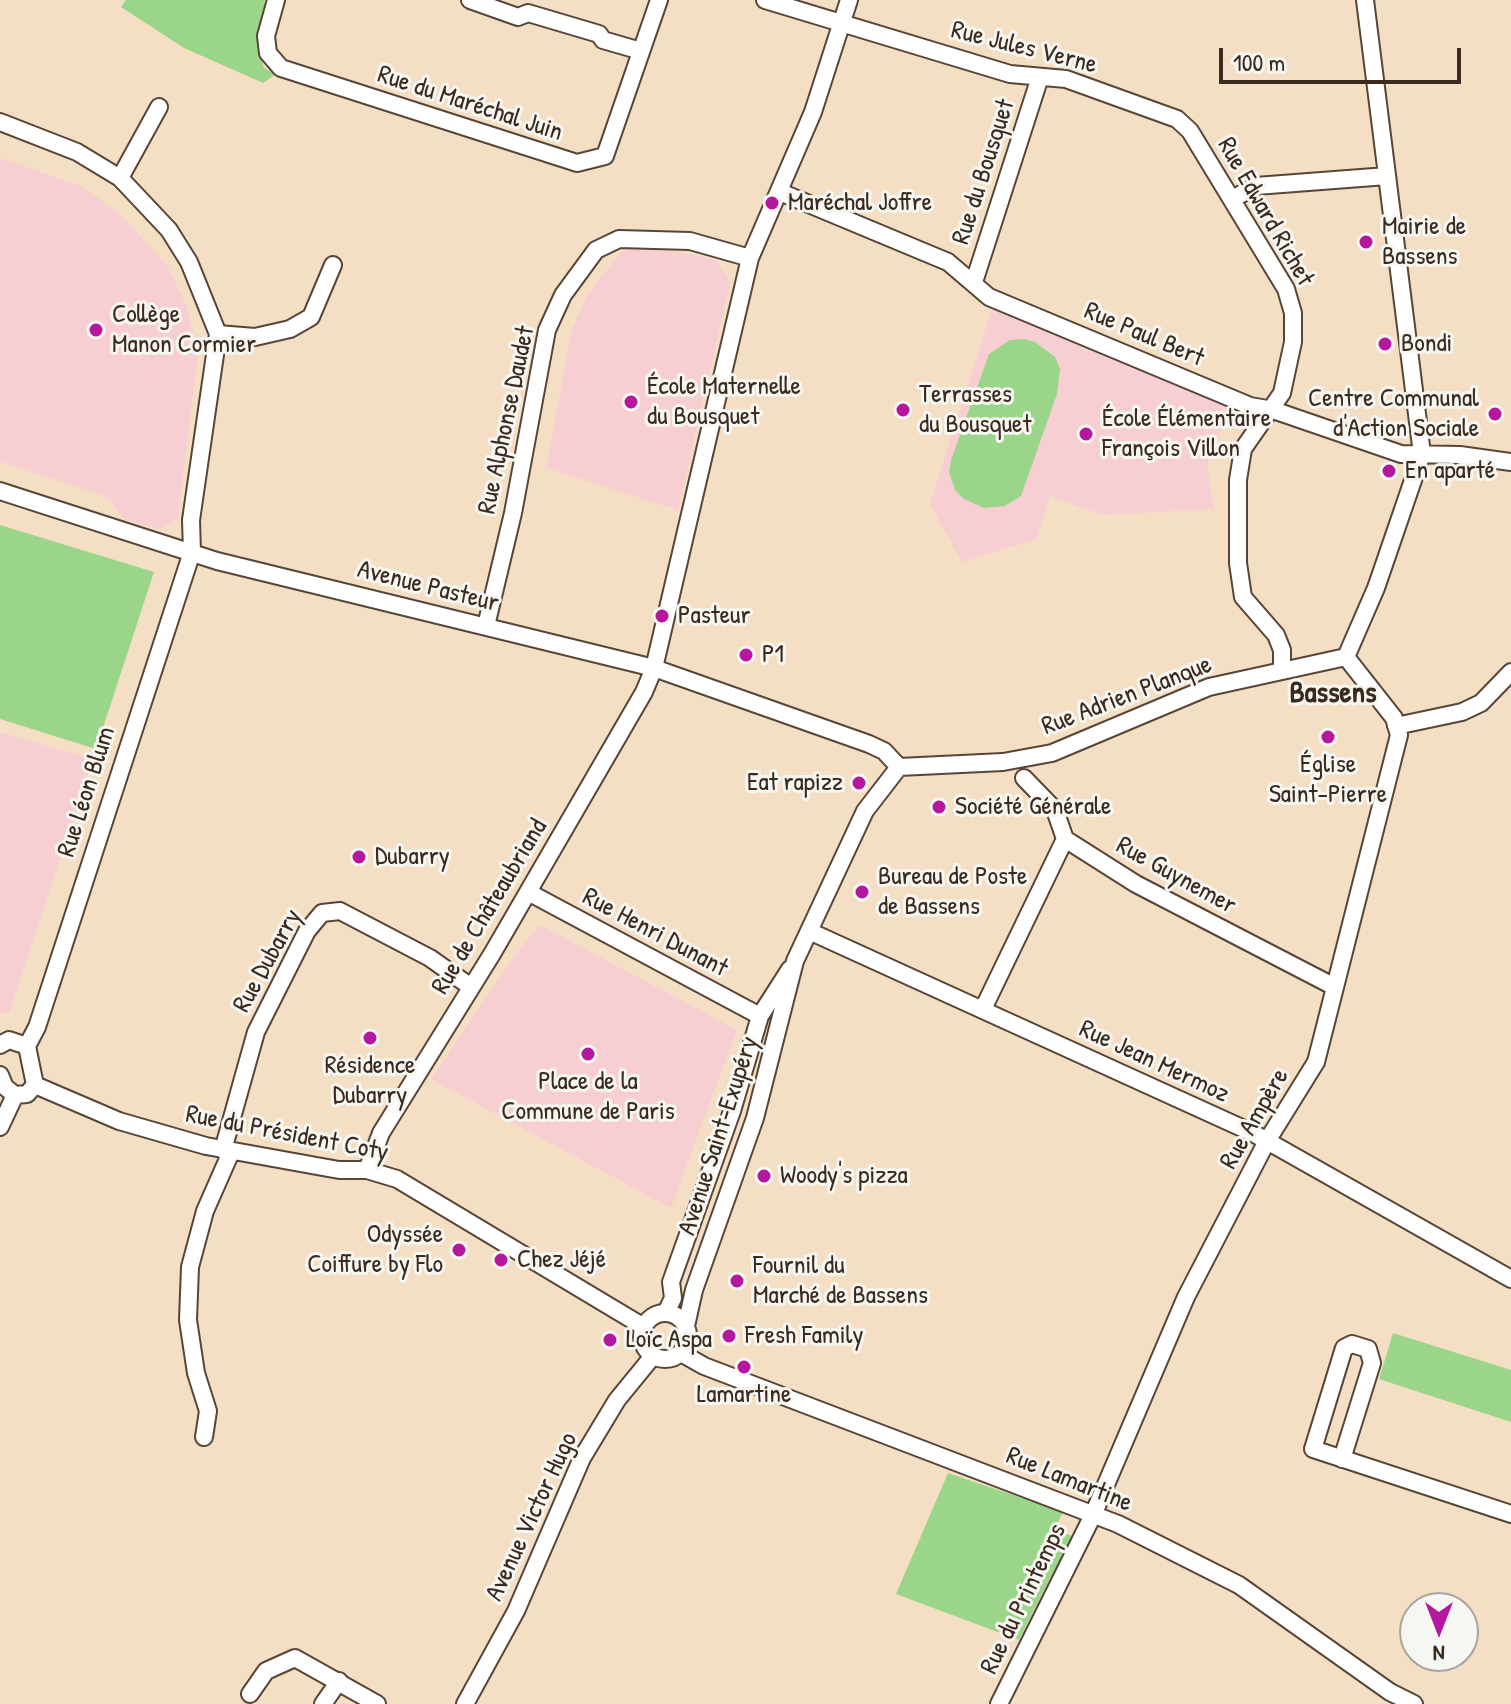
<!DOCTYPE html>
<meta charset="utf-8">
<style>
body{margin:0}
#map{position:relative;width:1511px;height:1704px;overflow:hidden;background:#f4dfc4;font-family:"Patrick Hand",sans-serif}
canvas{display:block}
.north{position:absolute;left:1399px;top:1592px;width:80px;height:80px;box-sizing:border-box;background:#f6f6f2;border:2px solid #aba49d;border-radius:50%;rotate:180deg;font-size:22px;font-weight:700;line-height:32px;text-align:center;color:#3b2a1e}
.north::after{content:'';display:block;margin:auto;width:28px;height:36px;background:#b5179e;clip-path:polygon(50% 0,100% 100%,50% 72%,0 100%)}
.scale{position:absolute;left:1219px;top:48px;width:242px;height:36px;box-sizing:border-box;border:4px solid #3b2a1e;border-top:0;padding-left:10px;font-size:24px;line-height:28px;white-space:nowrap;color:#3b2a1e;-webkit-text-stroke:6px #f6f6f2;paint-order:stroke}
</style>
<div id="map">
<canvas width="1511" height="1704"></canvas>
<div class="north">N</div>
<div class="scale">100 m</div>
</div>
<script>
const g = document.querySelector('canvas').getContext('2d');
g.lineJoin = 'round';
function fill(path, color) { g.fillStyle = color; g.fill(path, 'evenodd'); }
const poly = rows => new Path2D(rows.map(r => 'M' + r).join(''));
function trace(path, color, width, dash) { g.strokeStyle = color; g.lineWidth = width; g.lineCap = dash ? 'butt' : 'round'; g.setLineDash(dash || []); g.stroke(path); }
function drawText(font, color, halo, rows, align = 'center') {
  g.font = font + ' "Patrick Hand",sans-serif'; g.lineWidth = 6; g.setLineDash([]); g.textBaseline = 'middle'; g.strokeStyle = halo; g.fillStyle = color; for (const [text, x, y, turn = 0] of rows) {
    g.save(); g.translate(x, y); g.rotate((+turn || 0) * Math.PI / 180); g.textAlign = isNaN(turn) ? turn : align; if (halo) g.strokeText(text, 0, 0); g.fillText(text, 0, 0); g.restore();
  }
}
fill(poly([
 [0,158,81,186,119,213,167,265,187,307,198,353,178,519,159,529,125,520,106,496,0,462],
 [643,245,717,260,730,283,678,510,546,468,572,329,588,294,620,253,630,247],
 [994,302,1232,404,1207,465,1214,509,1102,515,1050,496,1037,539,962,562,930,504],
 [0,732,93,759,10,1012,0,1014],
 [540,925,737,1030,671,1208,431,1079,516,954]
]), '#f7cfd2');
fill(poly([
 [126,0,265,0,257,44,264,68,276,74,263,83,184,48,121,7],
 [1024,339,1035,342,1055,357,1060,369,1057,394,1021,496,1005,506,984,508,964,499,955,490,949,472,951,460,989,354,1010,340],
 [0,525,154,572,96,749,0,719],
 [1393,1333,1511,1370,1511,1422,1379,1379],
 [948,1473,1063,1512,1055,1528,1076,1538,1051,1576,1019,1640,896,1594]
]), '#9bd589');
const minor = poly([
 [276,0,266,36,268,53,281,68,577,163,605,156,659,0],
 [470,0,518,17,528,13,599,34,603,40,641,51],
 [765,0,1010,74,1066,79,1177,119,1190,131,1286,289,1293,313,1293,342,1282,393,1243,449,1238,480,1238,563,1243,597,1276,635,1282,650,1282,671],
 [0,122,77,152,120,178,169,230,189,262,218,334,191,520,192,552,37,1027,27,1046],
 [120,178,159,107],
 [780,192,948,262,989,297,1250,406,1273,410,1401,454,1460,455,1511,462],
 [1234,198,1256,186,1387,176],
 [974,282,1040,77],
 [218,334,255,337,290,329,311,317,333,265],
 [0,491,217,561,654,668,869,744,884,751,899,767],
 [486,626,513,513,547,330,563,295,596,250,619,239,690,241,750,258],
 [1396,726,1462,712,1481,703,1511,672],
 [899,767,1003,762,1052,753,1209,687,1346,657,1376,588,1422,454,1365,0],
 [1024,778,1055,810,1065,839,1136,884,1333,986],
 [528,892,760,1016],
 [809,931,1253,1133,1511,1279],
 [983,1009,1065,839],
 [0,1045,9,1040,27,1046,35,1085,27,1094,15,1095,5,1087,0,1075],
 [35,1085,119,1121,206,1146,339,1170,367,1170,397,1179,644,1327],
 [0,1127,15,1095],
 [223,1150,256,1032,307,931,322,913,340,911,430,958,471,987],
 [367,1170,381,1133,492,954,644,692,654,668,750,258,813,112,849,0],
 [666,1313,673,1298,671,1282,732,1111,760,1016,790,969],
 '642 1336a23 23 0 1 1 46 0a23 23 0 1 1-46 0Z',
 [686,1326,694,1290,755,1118,795,961,865,811,899,767],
 [681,1353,704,1366,1118,1524,1239,1585,1390,1692,1414,1704],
 [204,1437,208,1411,196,1373,188,1320,190,1267,205,1211,231,1152],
 [1342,1459,1372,1363,1368,1349,1352,1344,1344,1348,1313,1449,1511,1514],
 [250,1694,266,1671,295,1658,377,1704],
 [323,1704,339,1681],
 [465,1704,516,1611,582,1458,617,1400,653,1356],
 [999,1704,1093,1515,1186,1297,1267,1141,1316,1062,1399,735,1394,718,1346,657]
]);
trace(minor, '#574537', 20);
trace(minor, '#fff', 16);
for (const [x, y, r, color] of [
 [772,203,8,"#b5179e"],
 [1366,242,8,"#b5179e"],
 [96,330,8,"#b5179e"],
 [1385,344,8,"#b5179e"],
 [631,402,8,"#b5179e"],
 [903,410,8,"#b5179e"],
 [1495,414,8,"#b5179e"],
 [1086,434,8,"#b5179e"],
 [1389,471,8,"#b5179e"],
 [662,616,8,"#b5179e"],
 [746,655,8,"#b5179e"],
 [1328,737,8,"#b5179e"],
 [859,783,8,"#b5179e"],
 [939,807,8,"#b5179e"],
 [359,857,8,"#b5179e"],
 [862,892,8,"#b5179e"],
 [370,1038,8,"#b5179e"],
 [588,1054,8,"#b5179e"],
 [764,1176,8,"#b5179e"],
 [459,1250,8,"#b5179e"],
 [501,1260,8,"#b5179e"],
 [737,1281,8,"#b5179e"],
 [729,1336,8,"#b5179e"],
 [610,1340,8,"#b5179e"],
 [744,1367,8,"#b5179e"]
]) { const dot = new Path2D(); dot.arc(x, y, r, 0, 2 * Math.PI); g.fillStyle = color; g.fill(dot); trace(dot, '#f6f6f2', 3); }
drawText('26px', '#3b2a1e', '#f6f6f2', [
 ["Rue Jules Verne",1024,48,14],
 ["Rue du Maréchal Juin",470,104,18],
 ["Rue du Bousquet",984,172,-72],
 ["Rue Edward Richet",1265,212,60],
 ["Rue Paul Bert",1144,335,23],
 ["Rue Alphonse Daudet",507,420,-78],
 ["Avenue Pasteur",428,587,14],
 ["Rue Adrien Planque",1127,696,-21],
 ["Rue Léon Blum",87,792,-72],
 ["Rue Guynemer",1176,876,29],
 ["Rue de Châteaubriand",490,907,-59],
 ["Rue Henri Dunant",655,933,28],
 ["Rue Dubarry",268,961,-61],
 ["Rue Jean Mermoz",1154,1062,25],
 ["Rue Ampère",1255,1119,-60],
 ["Rue du Président Coty",287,1134,11],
 ["Avenue Saint-Exupéry",719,1136,-72],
 ["Rue Lamartine",1069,1480,22],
 ["Avenue Victor Hugo",532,1517,-65],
 ["Rue du Printemps",1024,1599,-64]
]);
drawText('26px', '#3b2a1e', '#f6f6f2', [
 ["Maréchal Joffre",788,203],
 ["Mairie de",1382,227],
 ["Bassens",1382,257],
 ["Collège",112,315],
 ["Manon Cormier",112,345],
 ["Bondi",1401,344],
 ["École Maternelle",647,387],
 ["du Bousquet",647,417],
 ["Terrasses",919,395],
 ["du Bousquet",919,425],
 ["Centre Communal",1479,399,"right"],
 ["d'Action Sociale",1479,429,"right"],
 ["École Élémentaire",1102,419],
 ["François Villon",1102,449],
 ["En aparté",1405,471],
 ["Pasteur",678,616],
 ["P1",762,655],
 ["Église",1328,765,"center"],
 ["Saint-Pierre",1328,795,"center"],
 ["Eat rapizz",843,783,"right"],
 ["Société Générale",955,807],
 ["Dubarry",375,857],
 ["Bureau de Poste",878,877],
 ["de Bassens",878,907],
 ["Résidence",370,1066,"center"],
 ["Dubarry",370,1096,"center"],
 ["Place de la",588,1082,"center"],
 ["Commune de Paris",588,1112,"center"],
 ["Woody's pizza",780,1176],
 ["Odyssée",443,1235,"right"],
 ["Coiffure by Flo",443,1265,"right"],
 ["Chez Jéjé",517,1260],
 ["Fournil du",753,1266],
 ["Marché de Bassens",753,1296],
 ["Fresh Family",745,1336],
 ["Loïc Aspa",626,1340],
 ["Lamartine",744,1395,"center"]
], 'left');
drawText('bold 30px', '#3b2a1e', '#f6f6f2', [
 ["Bassens",1333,694]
]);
</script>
